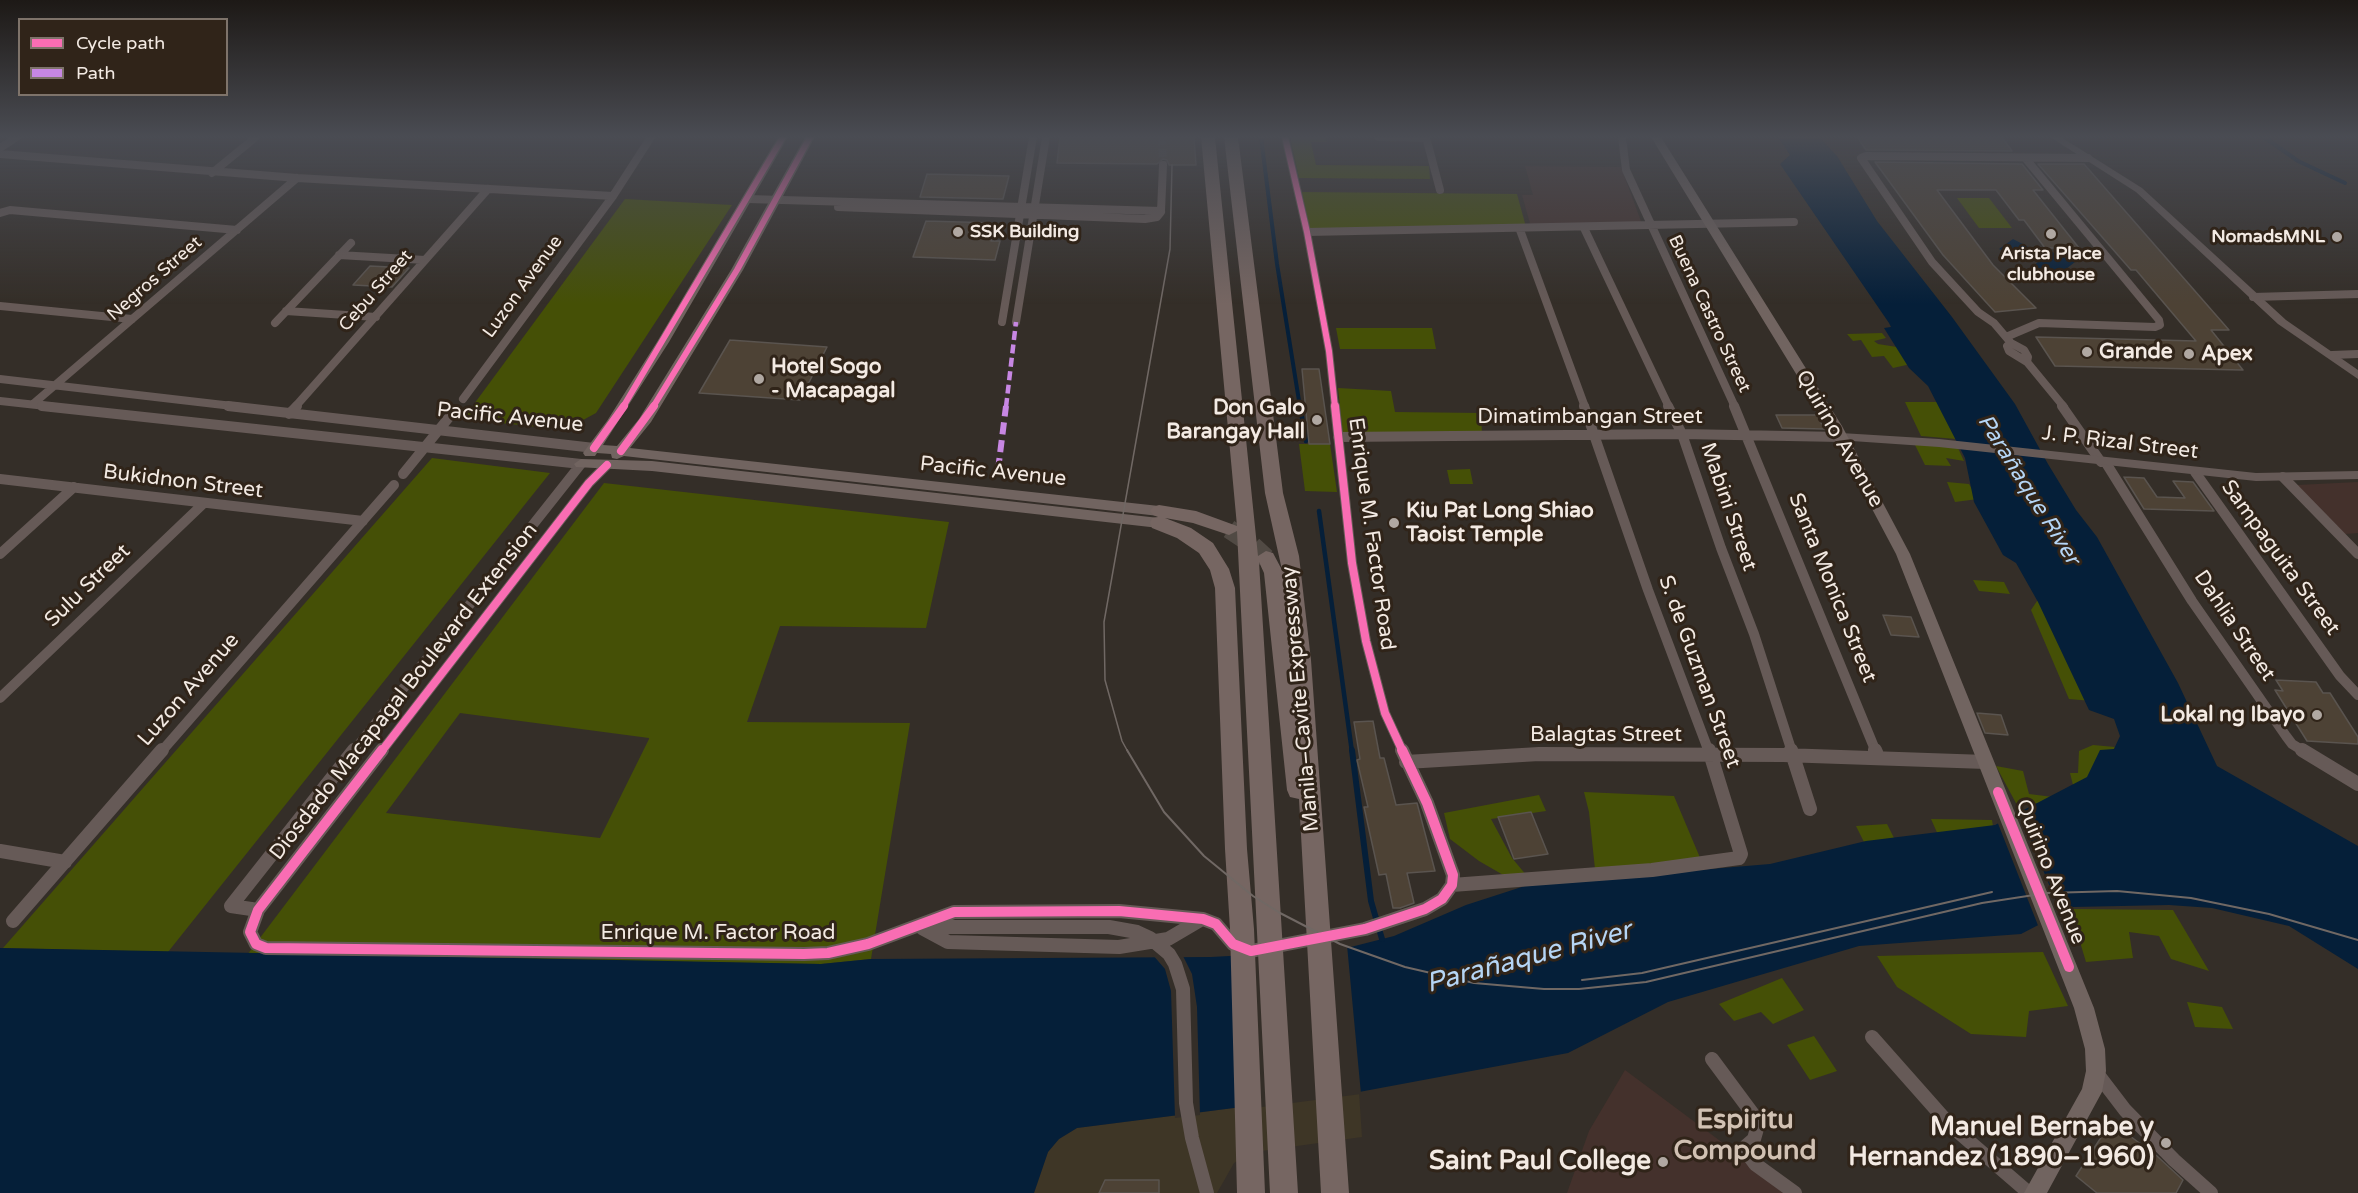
<!DOCTYPE html>
<meta charset="utf-8">
<style>
body{margin:0}
#map{position:relative;width:2358px;height:1193px;overflow:hidden;background:#342e28;font-family:"Varela Round",sans-serif}
canvas{display:block}
.legend{position:absolute;left:18px;top:18px;width:210px;height:78px;box-sizing:border-box;background:#302419;border:2px solid #7e736a;margin:0;padding:8px 10px;list-style:none;font-size:18px;color:#f3eae3}
.legend li{display:flex;align-items:center;gap:12px;height:30px}
.legend b{width:30px;border:2px solid #7e736a}
</style>
<div id="map">
<canvas width="2358" height="1193"></canvas>
<ul class="legend">
<li><b style="height:8px;background:#f96db3"></b>Cycle path</li>
<li><b style="height:8px;background:#c787e3"></b>Path</li>
</ul>
</div>
<script>
const g = document.querySelector('canvas').getContext('2d');
g.lineJoin = 'round';
function fill(path, color) { g.fillStyle = color; g.fill(path, 'evenodd'); }
const poly = rows => new Path2D(rows.map(r => 'M' + r).join(''));
function trace(path, color, width, dash) { g.strokeStyle = color; g.lineWidth = width; g.lineCap = dash ? 'butt' : 'round'; g.setLineDash(dash || []); g.stroke(path); }
function drawText(font, color, halo, rows, align = 'center') {
  g.font = font + ' "Varela Round",sans-serif'; g.lineWidth = 6; g.setLineDash([]); g.textBaseline = 'middle'; g.strokeStyle = halo; g.fillStyle = color; for (const [text, x, y, turn = 0] of rows) {
    g.save(); g.translate(x, y); g.rotate((+turn || 0) * Math.PI / 180); g.textAlign = isNaN(turn) ? turn : align; if (halo) g.strokeText(text, 0, 0); g.fillText(text, 0, 0); g.restore();
  }
}
fill(poly([
 [1359,1092,1362,1137,1254,1152,1234,1163,1217,1193,1034,1193,1048,1152,1059,1139,1077,1128]
]), '#3e3626');
fill(poly([
 [1525,166,1621,167,1642,224,1531,227,1522,195,1533,195],
 [2358,482,2358,533,2345,534,2297,485],
 [1625,1070,1790,1193,1567,1193,1589,1131]
]), '#44312c');
fill(poly([
 [1290,137,1326,137,1327,142,1311,142,1316,165,1429,166,1430,179,1299,178],
 [1302,192,1517,194,1526,227,1310,229],
 [1957,198,1989,198,2012,228,1979,228],
 [625,199,732,205,596,413,572,426,548,428,463,419],
 [1336,328,1432,328,1436,349,1340,349],
 [1882,333,1886,338,1874,341,1878,344,1897,347,1911,364,1893,368,1884,356,1872,357,1861,340,1853,341,1847,334],
 [1338,388,1391,391,1395,412,1481,413,1482,434,1343,435],
 [1905,402,1945,402,1956,439,1921,436],
 [1914,443,1958,448,1964,461,1946,458,1951,466,1925,465],
 [1299,444,1330,444,1337,492,1305,491],
 [432,458,550,473,168,952,3,948],
 [1470,469,1473,484,1450,484,1447,470],
 [1947,482,1969,484,1978,499,1955,502],
 [604,483,949,522,926,628,780,626,747,722,910,723,871,959,821,964,247,955],
 [460,713,649,738,649,739,600,838,386,813],
 [1973,580,2004,582,2010,594,1979,591],
 [2039,598,2103,702,2069,699,2031,610],
 [2093,745,2115,747,2095,781,2076,797,2070,773,2078,773,2079,751],
 [1996,766,2023,771,2029,794,2077,800,2017,805],
 [1584,792,1674,796,1701,860,1595,869,1589,812],
 [1539,795,1546,811,1491,819,1512,858,1527,876,1505,876,1479,861,1450,839,1444,813],
 [1931,819,1992,820,1995,839,1939,837],
 [1887,824,1895,840,1864,842,1856,826],
 [2070,909,2173,910,2209,971,2171,959,2159,936,2129,932,2133,958,2086,962],
 [2043,952,2068,1006,2029,1011,2026,1037,1971,1034,1897,987,1877,956],
 [1782,978,1804,1010,1773,1024,1761,1012,1734,1021,1719,1004],
 [2187,1002,2222,1007,2233,1029,2195,1027],
 [1814,1036,1837,1071,1810,1080,1787,1045]
]), '#455006');
fill(poly([
 [1778,137,1819,137,1837,156,1877,221,1952,317,2015,404,2048,464,2076,510,2097,537,2178,683,2217,766,2358,846,2358,969,2289,926,2212,908,2169,905,2073,907,2021,934,1859,946,1668,1002,1568,1053,1359,1092,1077,1128,1059,1139,1048,1152,1034,1193,0,1193,0,948,821,964,871,959,1211,957,1339,950,1394,936,1466,905,1531,884,1770,864,1866,841,1995,825,2087,777,2100,750,2114,749,2120,736,2114,719,2089,710,2038,602,2016,563,2003,555,1974,502,1965,458,1928,386,1909,368,1884,328,1891,327,1889,323,1780,164,1790,155],
 [2013,239,2046,256,2052,252,2075,262,2057,276,2033,266,2038,262,2030,258,2026,261,1999,249]
]), '#051f39');
fill(poly([
 [2018,809,2062,916,2039,928,1997,821],
 [1347,945,1361,1094,1239,1110,1235,953],
 [1152,954,1182,954,1192,974,1197,1007,1200,1115,1175,1118,1171,991,1165,969]
]), '#342e28');
trace(poly([
 [1261,137,1277,264,1300,407],
 [2264,137,2298,161,2345,183]
]), '#051f39', 4);
trace(poly([
 [1300,406,1306,441],
 [1319,511,1352,752]
]), '#051f39', 4.5);
trace(poly([
 [1352,750,1371,901,1382,939]
]), '#051f39', 6);
const building = poly([
 [1060,137,1194,137,1196,165,1169,165,1167,160,1163,159,1157,164,1057,163,1060,137],
 [1857,137,2002,137,2012,151,1866,150,1857,137],
 [1875,162,2022,164,2043,190,2033,190,2079,248,2045,248,2024,220,2019,220,1996,190,1937,190,1993,265,2036,308,1995,312,1943,255,1875,162],
 [2038,164,2084,164,2229,330,2211,330,2243,370,2055,366,2036,337,2196,341,2136,270,2131,270,2038,164],
 [927,174,1009,176,1003,199,920,197,927,174],
 [926,221,996,223,991,241,1000,241,995,260,913,257,926,221],
 [370,266,409,268,392,287,353,285,370,266],
 [730,340,827,347,800,400,699,393,730,340],
 [1302,369,1319,369,1330,444,1309,444,1302,369],
 [1776,415,1817,415,1824,429,1782,428,1776,415],
 [2124,477,2144,478,2157,497,2185,498,2173,481,2193,482,2214,511,2144,509,2124,477],
 [1883,615,1911,617,1919,637,1891,635,1883,615],
 [2276,680,2316,682,2323,693,2330,693,2358,737,2358,744,2307,741,2275,690,2283,691,2276,680],
 [1977,713,2001,715,2008,735,1985,733,1977,713],
 [1373,721,1380,758,1384,758,1396,805,1417,803,1435,871,1407,873,1414,903,1400,908,1393,908,1386,874,1379,875,1364,807,1368,807,1357,760,1360,759,1354,722,1373,721],
 [1531,812,1548,854,1514,859,1498,817,1531,812],
 [2111,1122,2157,1156,2183,1180,2176,1193,2097,1193,2076,1176,2111,1122],
 [1105,1180,1159,1180,1159,1193,1099,1193,1105,1180]
]);
fill(building, '#4d4235');
trace(building, '#5a544f', 1.5);
trace(poly([
 [1162,137,1163,165]
]), '#514a44', 8, [8, 4]);
trace(poly([
 [1229,529,1250,543,1266,558]
]), '#514a44', 19, [19, 10]);
trace(poly([
 [1285,137,1307,232,1329,351,1335,407],
 [1378,137,1426,138],
 [1426,137,1440,190],
 [1622,137,1626,170,1735,407],
 [0,148,17,137],
 [0,154,297,178,613,196],
 [212,173,256,137],
 [748,199,1161,211],
 [838,207,1145,219,1157,217,1161,212],
 [1161,211,1163,165],
 [0,213,10,210,237,230],
 [1584,228,1669,407],
 [1520,230,1585,407],
 [1307,232,1794,222],
 [339,255,425,260],
 [2253,297,2358,294],
 [0,306,132,319],
 [286,311,376,317],
 [1002,322,1033,137],
 [1016,322,1046,137],
 [275,323,351,243],
 [2006,337,2039,323,2155,327,2160,325,2159,320,2026,159],
 [2011,343,2007,346,2009,351,2027,362,2064,407],
 [2332,355,2358,354],
 [2027,362,2028,357,2024,350,2011,343,1994,323,1978,312,1932,262,1861,158,1866,156,2088,158],
 [0,379,241,407],
 [463,399,613,196,651,137],
 [0,401,55,407],
 [33,404,297,178],
 [295,407,488,189]
]), '#665a57', 8);
trace(poly([
 [42,406,581,464],
 [228,406,594,448],
 [1335,406,1352,563,1366,641,1385,713,1403,752],
 [1584,406,1648,590,1709,752],
 [1668,406,1682,434,1721,548,1754,634,1792,752],
 [1734,406,1876,752],
 [2062,406,2101,462],
 [289,414,297,406],
 [1338,437,1682,434,1841,437],
 [2106,463,2192,601,2286,736,2292,744,2305,752],
 [2195,472,2340,676,2358,695],
 [403,474,455,410],
 [2283,477,2358,554],
 [0,479,363,521],
 [0,554,74,487],
 [0,698,204,503],
 [161,752,394,485],
 [353,752,581,464],
 [381,752,589,483,607,465]
]), '#665a57', 10);
trace(poly([
 [382,750,258,910,250,932,256,944,266,948,804,954,828,953,868,944,954,912,1119,911,1203,919,1216,924,1233,944,1251,951,1365,929,1425,909,1442,899,1452,885,1453,875,1427,803,1402,750],
 [1791,750,1810,809],
 [1875,750,1878,757],
 [2302,750,2358,784],
 [1406,762,1539,754,1783,755,1986,762],
 [0,851,65,862],
 [1452,885,1652,870,1739,858,1741,854,1709,750],
 [258,910,231,906,354,750],
 [13,921,162,750],
 [926,927,1109,927,1137,932,1150,938,1169,954,1175,964,1183,989,1186,1103,1192,1138,1207,1193],
 [922,928,948,942,1119,947,1168,939,1202,919],
 [1872,1037,1949,1124,2029,1193],
 [1712,1059,1755,1117,1758,1125,1754,1139,1746,1146,1747,1153,1755,1164,1795,1193],
 [2096,1072,2125,1110,2174,1160,2211,1193]
]), '#665a57', 14);
fill(poly([
 [2050,137,2061,137,2142,188,2286,320,2358,370,2358,379,2278,324,2136,192,2050,137],
 [1841,433,1939,439,2256,473,2358,471,2358,479,2256,481,1939,447,1837,440,1835,437,1837,434,1841,433]
]), '#665a57');
fill(poly([
 [778,137,788,137,669,342,603,445,617,446,639,419,731,270,805,137,815,137,743,270,651,422,630,448,1159,506,1166,511,1164,514,1159,516,624,456,617,459,612,458,611,454,597,453,595,456,585,456,583,453,607,421,657,342,778,137],
 [1651,137,1661,137,1842,426,1910,554,2094,1008,2105,1049,2106,1071,2102,1092,2047,1193,2024,1193,2082,1089,2086,1071,2085,1049,2074,1008,1896,554,1828,426,1651,137],
 [581,459,652,461,1159,518,1166,523,1159,528,652,471,576,467,574,464,581,459]
]), '#716460');
fill(poly([
 [1201,137,1215,137,1258,556,1266,551,1273,553,1282,570,1265,493,1224,137,1238,137,1283,493,1299,556,1311,660,1349,1193,1321,1193,1299,799,1290,797,1287,790,1264,573,1259,562,1298,1193,1270,1193,1237,531,1229,535,1193,523,1165,518,1191,528,1213,543,1229,569,1235,588,1247,849,1254,929,1265,1193,1237,1193,1230,929,1225,849,1215,588,1210,570,1199,553,1177,538,1152,528,1150,523,1152,518,1158,517,1153,515,1150,511,1153,507,1159,505,1196,511,1237,526,1201,137]
]), '#766662');
trace(poly([
 [1128,752,1122,741,1105,680,1104,622,1170,249,1172,165]
]), '#706864', 1.5);
trace(poly([
 [1127,750,1164,812,1204,856,1253,896,1280,913,1340,944,1405,967,1474,983,1544,989,1579,989,1646,982,1982,903,2047,893,2117,891,2191,898,2269,914,2358,940],
 [1582,980,1642,973,1992,892]
]), '#706864', 2);
trace(poly([
 [1006,407,1016,322]
]), '#c787e3', 4.5, [9, 4.5]);
trace(poly([
 [998,470,1006,406]
]), '#c787e3', 6, [12, 6]);
trace(poly([
 [1285,137,1307,232,1329,351,1335,407],
 [623,407,783,137],
 [653,407,737,270,810,137]
]), '#f96db3', 6);
trace(poly([
 [1335,406,1352,563,1366,641,1385,713,1403,752],
 [594,448,624,406],
 [621,451,654,406],
 [381,752,589,483,607,465]
]), '#f96db3', 8);
trace(poly([
 [382,750,258,910,250,932,256,944,266,948,804,954,828,953,868,944,954,912,1119,911,1203,919,1216,924,1233,944,1251,951,1365,929,1425,909,1442,899,1452,885,1453,875,1427,803,1402,750],
 [1998,792,2069,967]
]), '#f96db3', 10);
const sky = g.createLinearGradient(0, 0, 0, 304);
sky.addColorStop(0, '#1d1916');
sky.addColorStop(0.45, '#4a4c53');
sky.addColorStop(1, '#4a4c5300');
g.fillStyle = sky;
g.fillRect(0, 0, 2358, 304);
for (const [x, y, r, color] of [
 [958,232,6,"#b0a8a2"],
 [2051,234,6,"#b0a8a2"],
 [2337,237,6,"#b0a8a2"],
 [2087,352,6,"#b0a8a2"],
 [2189,354,6,"#b0a8a2"],
 [759,379,6,"#b0a8a2"],
 [1317,420,6,"#b0a8a2"],
 [1394,523,6,"#b0a8a2"],
 [2317,715,6,"#b0a8a2"],
 [2166,1143,6,"#b0a8a2"],
 [1663,1162,6,"#b0a8a2"]
]) { const dot = new Path2D(); dot.arc(x, y, r, 0, 2 * Math.PI); g.fillStyle = color; g.fill(dot); trace(dot, '#302419', 2); }
drawText('bold 18px', '#f3eae3', '#302419', [
 ["SSK Building",970,232],
 ["NomadsMNL",2325,237,"right"],
 ["Arista Place",2051,254,"center"],
 ["clubhouse",2051,275,"center"]
], 'left');
drawText('18px', '#f3eae3', '#302419', [
 ["Negros Street",155,279,-41],
 ["Luzon Avenue",523,287,-54],
 ["Cebu Street",376,291,-49],
 ["Buena Castro Street",1709,314,65]
]);
drawText('bold 21px', '#f3eae3', '#302419', [
 ["Grande",2099,352],
 ["Apex",2201,354],
 ["Hotel Sogo",771,367],
 ["- Macapagal",771,391],
 ["Don Galo",1305,408,"right"],
 ["Barangay Hall",1305,432,"right"],
 ["Kiu Pat Long Shiao",1406,511],
 ["Taoist Temple",1406,535],
 ["Lokal ng Ibayo",2305,715,"right"]
], 'left');
drawText('21px', '#f3eae3', '#302419', [
 ["Dimatimbangan Street",1590,417],
 ["Pacific Avenue",510,418,6],
 ["Quirino Avenue",1839,439,60],
 ["J. P. Rizal Street",2120,443,7],
 ["Pacific Avenue",993,472,6],
 ["Bukidnon Street",183,482,7],
 ["Mabini Street",1728,507,71],
 ["Enrique M. Factor Road",1371,534,82],
 ["Sampaguita Street",2280,558,54],
 ["Sulu Street",88,586,-44],
 ["Santa Monica Street",1832,588,68],
 ["Dahlia Street",2234,626,56],
 ["S. de Guzman Street",1699,672,70],
 ["Luzon Avenue",189,690,-49],
 ["Diosdado Macapagal Boulevard Extension",404,692,-52],
 ["Manila–Cavite Expressway",1301,699,-95],
 ["Balagtas Street",1606,735],
 ["Quirino Avenue",2050,872,68],
 ["Enrique M. Factor Road",718,933]
]);
drawText('italic 22px', '#b5d5f5', '#302419', [
 ["Parañaque River",2028,490,58]
]);
drawText('bold 26px', '#f3eae3', '#302419', [
 ["Manuel Bernabe y",2154,1128],
 ["Hernandez (1890–1960)",2154,1158],
 ["Saint Paul College",1651,1162]
], 'right');
drawText('italic 27px', '#b5d5f5', '#302419', [
 ["Parañaque River",1529,958,-15]
]);
drawText('bold 27px', '#d1c1b3', '#302419', [
 ["Espiritu",1745,1121],
 ["Compound",1745,1152]
]);
</script>
